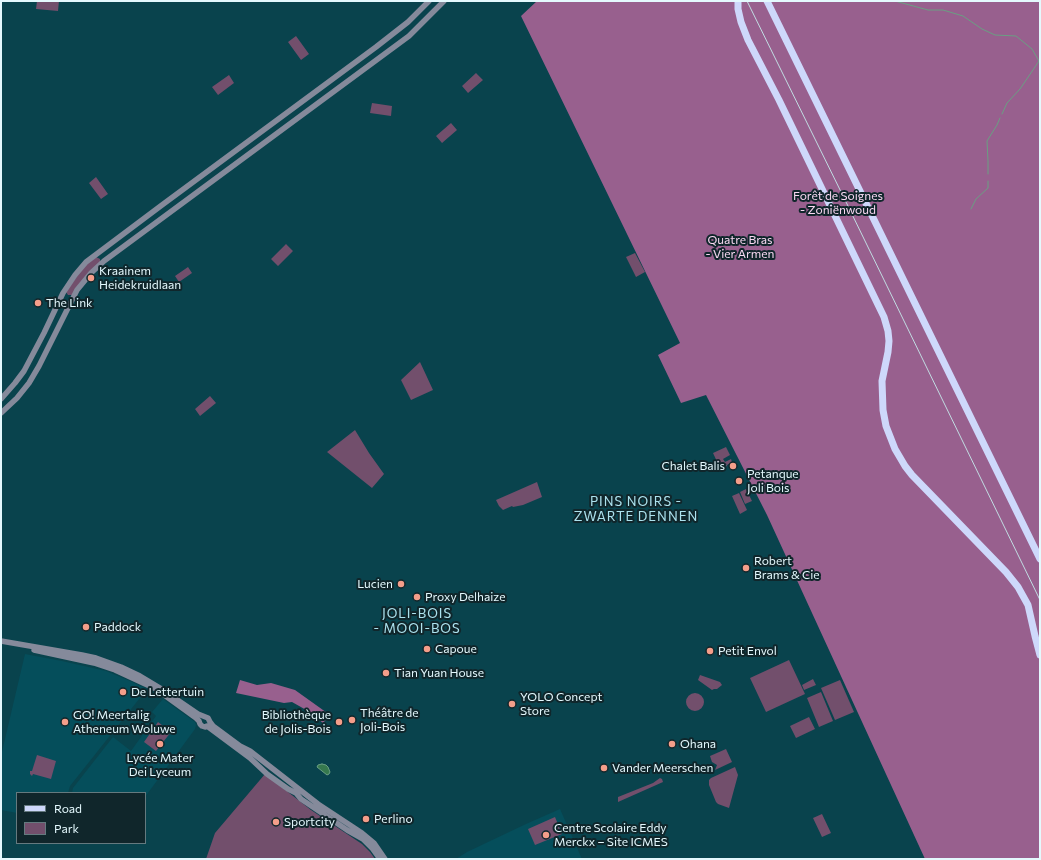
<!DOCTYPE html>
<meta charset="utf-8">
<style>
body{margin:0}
#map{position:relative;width:1041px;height:860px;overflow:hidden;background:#09434d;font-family:Commissioner,sans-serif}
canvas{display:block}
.frame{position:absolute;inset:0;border:2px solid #e4f9fe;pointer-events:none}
.legend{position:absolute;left:16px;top:792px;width:130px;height:52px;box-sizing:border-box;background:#10262b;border:1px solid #657a7f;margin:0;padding:5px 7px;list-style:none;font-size:12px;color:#e4f9fe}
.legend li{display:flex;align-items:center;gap:8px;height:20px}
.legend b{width:20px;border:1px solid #657a7f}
</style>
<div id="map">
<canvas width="1041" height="860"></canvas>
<div class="frame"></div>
<ul class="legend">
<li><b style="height:5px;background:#ced8fb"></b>Road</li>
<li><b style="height:11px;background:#724f6c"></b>Park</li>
</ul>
</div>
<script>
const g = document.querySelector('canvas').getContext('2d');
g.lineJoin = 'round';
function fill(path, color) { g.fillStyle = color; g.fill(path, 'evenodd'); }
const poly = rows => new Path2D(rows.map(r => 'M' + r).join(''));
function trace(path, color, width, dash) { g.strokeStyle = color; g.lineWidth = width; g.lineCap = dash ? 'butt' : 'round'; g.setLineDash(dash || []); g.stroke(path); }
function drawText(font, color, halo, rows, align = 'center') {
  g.font = font + ' Commissioner,sans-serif'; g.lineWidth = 4; g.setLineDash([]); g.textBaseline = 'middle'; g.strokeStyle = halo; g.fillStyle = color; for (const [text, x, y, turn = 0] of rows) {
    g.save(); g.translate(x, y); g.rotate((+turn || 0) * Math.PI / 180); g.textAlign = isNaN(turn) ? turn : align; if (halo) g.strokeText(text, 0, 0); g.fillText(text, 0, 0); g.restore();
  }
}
fill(poly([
 [25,654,62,661,106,671,130,681,147,689,70,786,68,793,17,793,17,813,1,810,1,756],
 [163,699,195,722,196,725,195,729,145,797,145,793,72,793,73,788,113,737,131,751,156,716,152,712],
 [560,809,582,859,456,859,467,852,526,824]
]), '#054e5b');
fill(poly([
 [37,1,59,1,58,11,36,9],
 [296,36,309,54,301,60,288,42],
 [476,73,483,80,468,93,462,86],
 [229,75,234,83,218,95,212,87],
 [372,103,392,106,391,116,370,113],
 [451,123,457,130,442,143,436,136],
 [96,177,108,194,101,199,89,183],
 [286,244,293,251,278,266,271,259],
 [635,253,645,272,636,277,626,257],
 [96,257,100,259,100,262,73,295,68,295,66,292,84,266],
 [188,267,192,273,179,282,175,276],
 [420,362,433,390,411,400,401,380],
 [210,396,216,403,200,416,195,409],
 [355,430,369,453,384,474,372,488,327,452],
 [726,447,730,455,723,459,725,462,731,459,732,462,727,465,726,463,727,466,720,468,713,453],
 [537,482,542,497,523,505,513,507,512,506,503,510,499,506,496,500],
 [746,489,752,501,745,504,740,492],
 [739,493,747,510,740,514,732,496],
 [789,660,805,694,766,712,750,678],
 [700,675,720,682,722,685,717,689,714,689,712,690,698,680],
 [813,679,816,685,804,690,802,685],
 [840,680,854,712,835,720,821,688],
 [821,692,833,721,819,727,807,698],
 '686 702a9 9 0 1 1 18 0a9 9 0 1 1-18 0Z',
 [809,717,815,729,796,738,790,726],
 [158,722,171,732,156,751,144,742],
 [726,749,732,762,715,770,717,765,712,762,710,756],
 [37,755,56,761,51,779,33,774,32,776,30,774,30,771,32,771],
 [735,767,738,775,729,808,718,804,716,802,709,785,709,780,711,778],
 [265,774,311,810,362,844,370,852,375,859,206,859,215,833],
 [660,778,662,779,663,782,618,802,618,797,653,783],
 [822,814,831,833,822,837,813,818],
 [555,817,562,834,535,845,528,829]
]), '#724f6c');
fill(poly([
 [537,1,1040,1,1040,859,925,859,767,515,706,395,681,403,658,355,680,343,521,16],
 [240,680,257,685,271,683,295,690,330,715,323,723,308,711,292,702,284,703,236,693]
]), '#98608e');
const water = poly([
 [322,764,326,765,328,767,330,772,329,774,327,775,317,767,318,765,322,764]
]);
fill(water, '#36794e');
trace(water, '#6a9f83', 1);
trace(poly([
 [859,1,874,1],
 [895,1,928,10,943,10,963,16,982,29,995,35,1016,36,1032,49,1039,61],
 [1002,114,1007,103,1020,89,1039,61,1040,61],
 [988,174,988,161,987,141,997,125,1000,118],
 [971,209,976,199,988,188,988,181]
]), '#6a9f83', 1);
trace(poly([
 [1,399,15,383,24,371,44,333,63,293,75,275,86,262,162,205,376,47,408,22,429,1],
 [1,413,17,398,29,383,39,366,77,290,91,273,104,261,409,36,444,1],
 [1,641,82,655,96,658,121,667,140,676,160,688,198,714,208,718,210,722,213,726,240,746,250,751,318,804,362,833,374,843,385,859],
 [34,650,94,663,115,670,156,689,196,718,199,721,200,724,202,726,205,727,207,726,250,758,267,774,288,789,296,793,301,799,347,830,363,839,372,848,380,859]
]), '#858a9b', 5.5);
trace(poly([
 [738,1,738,9,741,22,748,40,779,100,884,317,888,331,889,341,888,352,882,381,883,410,886,426,895,449,905,466,912,475,1006,572,1018,587,1028,605,1035,636,1040,655],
 [767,1,1040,559]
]), '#ced8fb', 7);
trace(poly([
 [747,1,847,204,1040,600]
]), '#c1dce2', 1);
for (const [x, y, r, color] of [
 [91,278,4,"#f49e8a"],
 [38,303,4,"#f49e8a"],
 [733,466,4,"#f49e8a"],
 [739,481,4,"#f49e8a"],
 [746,568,4,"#f49e8a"],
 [401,584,4,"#f49e8a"],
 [417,597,4,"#f49e8a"],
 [86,627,4,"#f49e8a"],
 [427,649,4,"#f49e8a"],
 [710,651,4,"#f49e8a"],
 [386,673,4,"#f49e8a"],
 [123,692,4,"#f49e8a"],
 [512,704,4,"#f49e8a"],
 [352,720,4,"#f49e8a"],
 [65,722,4,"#f49e8a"],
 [339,722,4,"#f49e8a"],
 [160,744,4,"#f49e8a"],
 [672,744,4,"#f49e8a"],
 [604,768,4,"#f49e8a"],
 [366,819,4,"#f49e8a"],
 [276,822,4,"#f49e8a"],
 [546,835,4,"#f49e8a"]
]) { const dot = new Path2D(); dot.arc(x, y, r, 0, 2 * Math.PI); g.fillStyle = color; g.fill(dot); trace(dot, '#10262b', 1.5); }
drawText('12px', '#f9d8f2', '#10262b', [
 ["Forêt de Soignes",838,196],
 ["- Zoniënwoud",838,210],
 ["Quatre Bras",740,240],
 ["- Vier Armen",740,254]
]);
drawText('12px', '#e4f9fe', '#10262b', [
 ["Kraainem",99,271],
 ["Heidekruidlaan",99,285],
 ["The Link",46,303],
 ["Chalet Balis",725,466,"right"],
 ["Petanque",747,474],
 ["Joli Bois",747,488],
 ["Robert",754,561],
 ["Brams & Cie",754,575],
 ["Lucien",393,584,"right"],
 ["Proxy Delhaize",425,597],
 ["Paddock",94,627],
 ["Capoue",435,649],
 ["Petit Envol",718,651],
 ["Tian Yuan House",394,673],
 ["De Lettertuin",131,692],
 ["YOLO Concept",520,697],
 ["Store",520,711],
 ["Théâtre de",360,713],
 ["Joli-Bois",360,727],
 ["GO! Meertalig",73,715],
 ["Atheneum Woluwe",73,729],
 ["Bibliothèque",331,715,"right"],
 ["de Jolis-Bois",331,729,"right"],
 ["Ohana",680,744],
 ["Lycée Mater",160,758,"center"],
 ["Dei Lyceum",160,772,"center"],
 ["Vander Meerschen",612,768],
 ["Perlino",374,819],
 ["Sportcity",284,822],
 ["Centre Scolaire Eddy",554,828],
 ["Merckx – Site ICMES",554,842]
], 'left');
g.letterSpacing = '1px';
drawText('13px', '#ace2ee', '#10262b', [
 ["PINS NOIRS -",636,502],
 ["ZWARTE DENNEN",636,517],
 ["JOLI-BOIS",417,614],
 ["- MOOI-BOS",417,629]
]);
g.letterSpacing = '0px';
</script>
